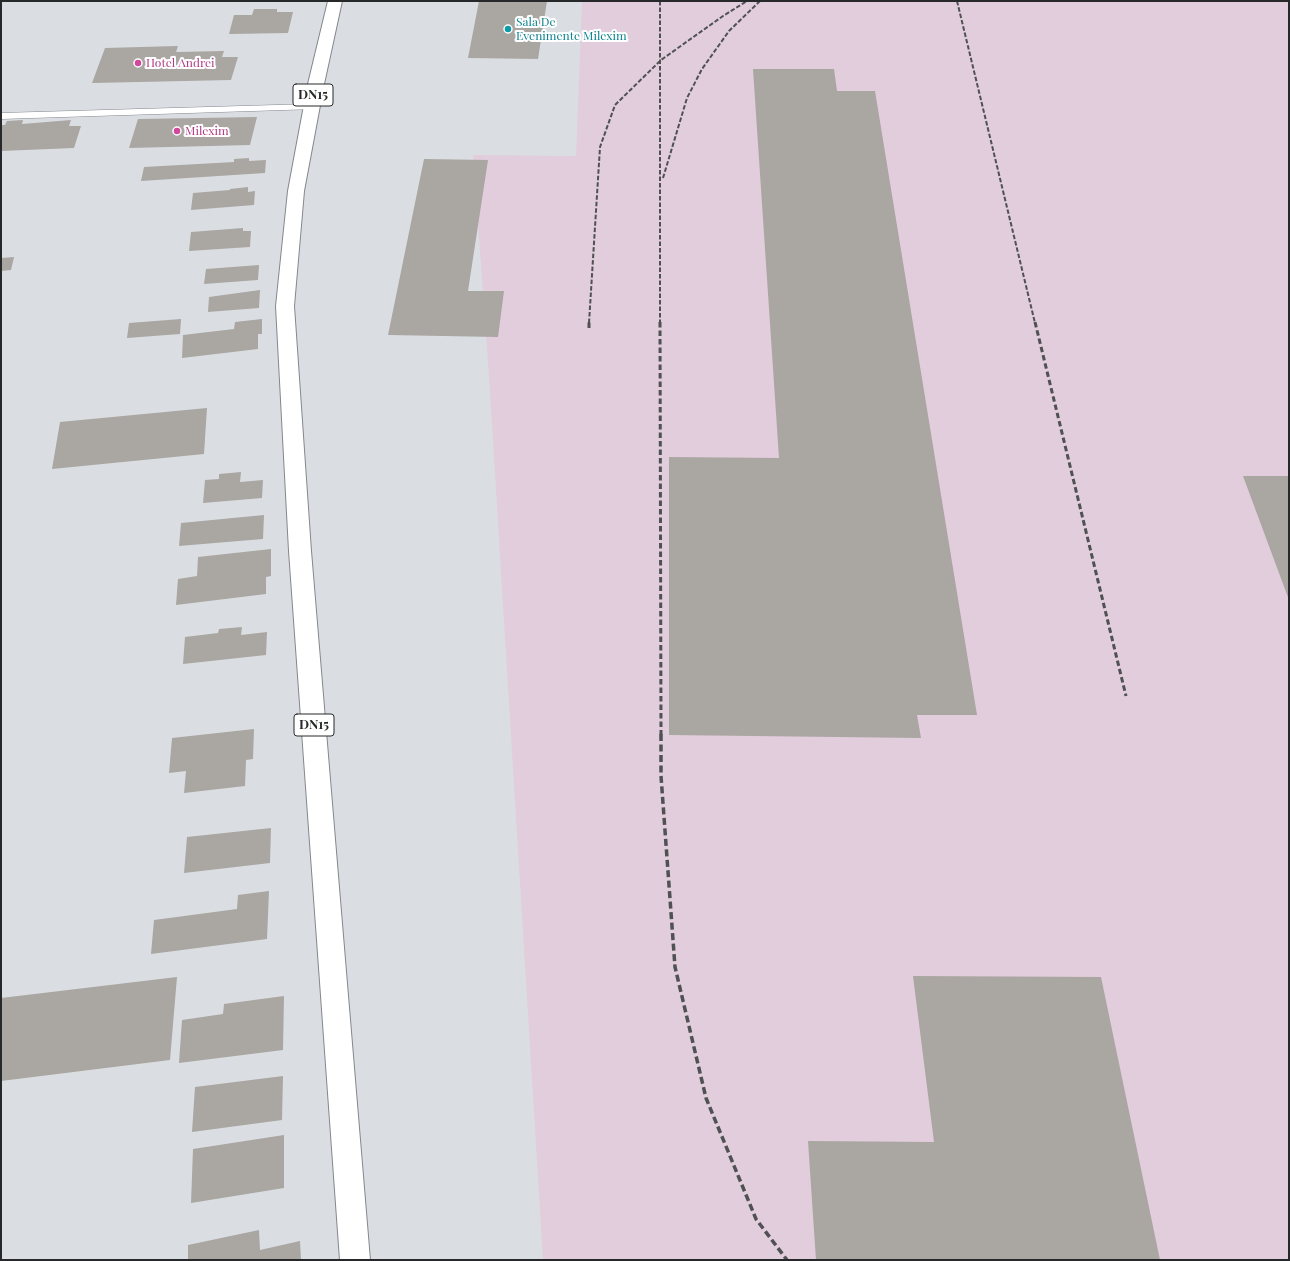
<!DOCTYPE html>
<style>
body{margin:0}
#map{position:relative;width:1290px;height:1261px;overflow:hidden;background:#dadee3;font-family:"Playfair Display",serif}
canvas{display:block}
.frame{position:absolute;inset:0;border:2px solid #262829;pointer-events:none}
</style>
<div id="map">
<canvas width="1290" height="1261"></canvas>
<div class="frame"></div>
</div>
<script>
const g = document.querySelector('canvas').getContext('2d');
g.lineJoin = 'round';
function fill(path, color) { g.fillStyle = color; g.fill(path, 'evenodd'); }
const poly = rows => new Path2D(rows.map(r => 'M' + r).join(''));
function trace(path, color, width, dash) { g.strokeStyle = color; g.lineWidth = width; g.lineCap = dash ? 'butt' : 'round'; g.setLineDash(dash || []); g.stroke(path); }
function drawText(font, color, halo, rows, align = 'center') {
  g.font = font + ' "Playfair Display",serif'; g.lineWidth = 4; g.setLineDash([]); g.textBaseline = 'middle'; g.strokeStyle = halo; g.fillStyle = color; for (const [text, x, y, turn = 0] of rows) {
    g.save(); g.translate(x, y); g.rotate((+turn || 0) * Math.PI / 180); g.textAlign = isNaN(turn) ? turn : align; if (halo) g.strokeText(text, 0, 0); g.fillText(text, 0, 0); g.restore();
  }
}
fill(poly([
 [582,1,1289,1,1289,1260,543,1260,489,376,473,155,576,156]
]), '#e2cddc');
fill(poly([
 [479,1,547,1,538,59,468,58],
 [254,9,277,9,277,12,293,12,288,33,229,34,234,15,252,15],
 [178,46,176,52,224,51,222,57,238,57,231,80,92,83,105,48],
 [753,69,834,69,837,91,875,91,977,715,917,715,921,738,669,735,669,457,779,458],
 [257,117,250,145,129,148,138,119],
 [23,120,22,124,71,120,69,126,81,126,74,148,1,151,1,125,5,125,7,121],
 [249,158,249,161,266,160,265,173,141,181,144,167,234,162,234,159],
 [424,159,488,160,468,291,504,291,498,337,388,335],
 [248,187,248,192,255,191,254,205,191,210,193,193,230,190,230,189],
 [243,228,243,231,251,231,250,247,189,251,191,232],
 [14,257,11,270,1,271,1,258],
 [259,265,258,280,204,284,206,269],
 [260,290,259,308,208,312,209,297],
 [181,319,180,334,127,338,129,323],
 [262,319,262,334,258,334,258,349,182,358,183,335,234,329,235,322],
 [207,408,204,454,52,469,60,422],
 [241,472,240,482,263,480,262,498,203,503,205,480,219,479,219,474],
 [1243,476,1289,476,1289,600],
 [264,515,263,539,179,546,181,523],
 [271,549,271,576,266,577,266,594,176,605,178,579,197,576,198,557],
 [242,627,241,635,267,632,266,655,183,664,185,637,218,633,219,629],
 [254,729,253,759,246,760,245,786,184,793,186,771,169,773,172,738],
 [271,828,270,863,184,873,187,837],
 [269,891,267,939,151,954,154,920,237,909,238,895],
 [913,976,1101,977,1160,1260,816,1260,808,1141,934,1142],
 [177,977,170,1060,1,1081,1,998],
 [284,996,283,1050,179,1063,182,1020,223,1014,224,1004],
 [283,1076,282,1120,192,1132,195,1087],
 [284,1135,284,1188,191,1203,193,1149],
 [259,1230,260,1250,300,1241,301,1260,188,1260,188,1245]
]), '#aaa6a1');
const lane = poly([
 [311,104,315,105,316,107,315,109,1,119,1,113,311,104]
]);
const primary = poly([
 [328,1,342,1,324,84,304,191,294,306,311,551,370,1260,340,1260,289,551,276,306,288,191,308,84,328,1]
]);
trace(lane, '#83878b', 1);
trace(primary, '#83878b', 2);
fill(lane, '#fff');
fill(primary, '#fff');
trace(poly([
 [660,1,660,323],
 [957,1,1035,323],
 [663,178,687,98,702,69,729,31,760,1],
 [589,323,600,147,615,105,661,60,723,16,747,1]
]), '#4f5153', 2, [4.5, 2]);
trace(poly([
 [660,322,661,735],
 [1035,322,1126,696],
 [589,328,589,322]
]), '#4f5153', 3, [5.5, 3]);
trace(poly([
 [661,734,661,776,675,967,706,1098,756,1219,787,1260]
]), '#4f5153', 3.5, [7, 3.5]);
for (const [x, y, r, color] of [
 [508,29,4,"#0f9aa8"],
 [138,63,4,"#d1479c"],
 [177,131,4,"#d1479c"]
]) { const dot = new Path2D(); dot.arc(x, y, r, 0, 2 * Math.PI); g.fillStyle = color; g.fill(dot); trace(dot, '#fff', 1.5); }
drawText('12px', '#0d838f', '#fff', [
 ["Sala De",516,22],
 ["Evenimente Milexim",516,36]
], 'left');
drawText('12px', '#b23c85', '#fff', [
 ["Hotel Andrei",146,63],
 ["Milexim",185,131]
], 'left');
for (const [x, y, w] of [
 [313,95,40],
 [314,725,40]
]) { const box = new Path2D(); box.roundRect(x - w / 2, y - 11, w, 22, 3); g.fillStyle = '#fff'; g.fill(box); trace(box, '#262829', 1); }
drawText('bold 13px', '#262829', null, [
 ["DN15",313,95],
 ["DN15",314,725]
]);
</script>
